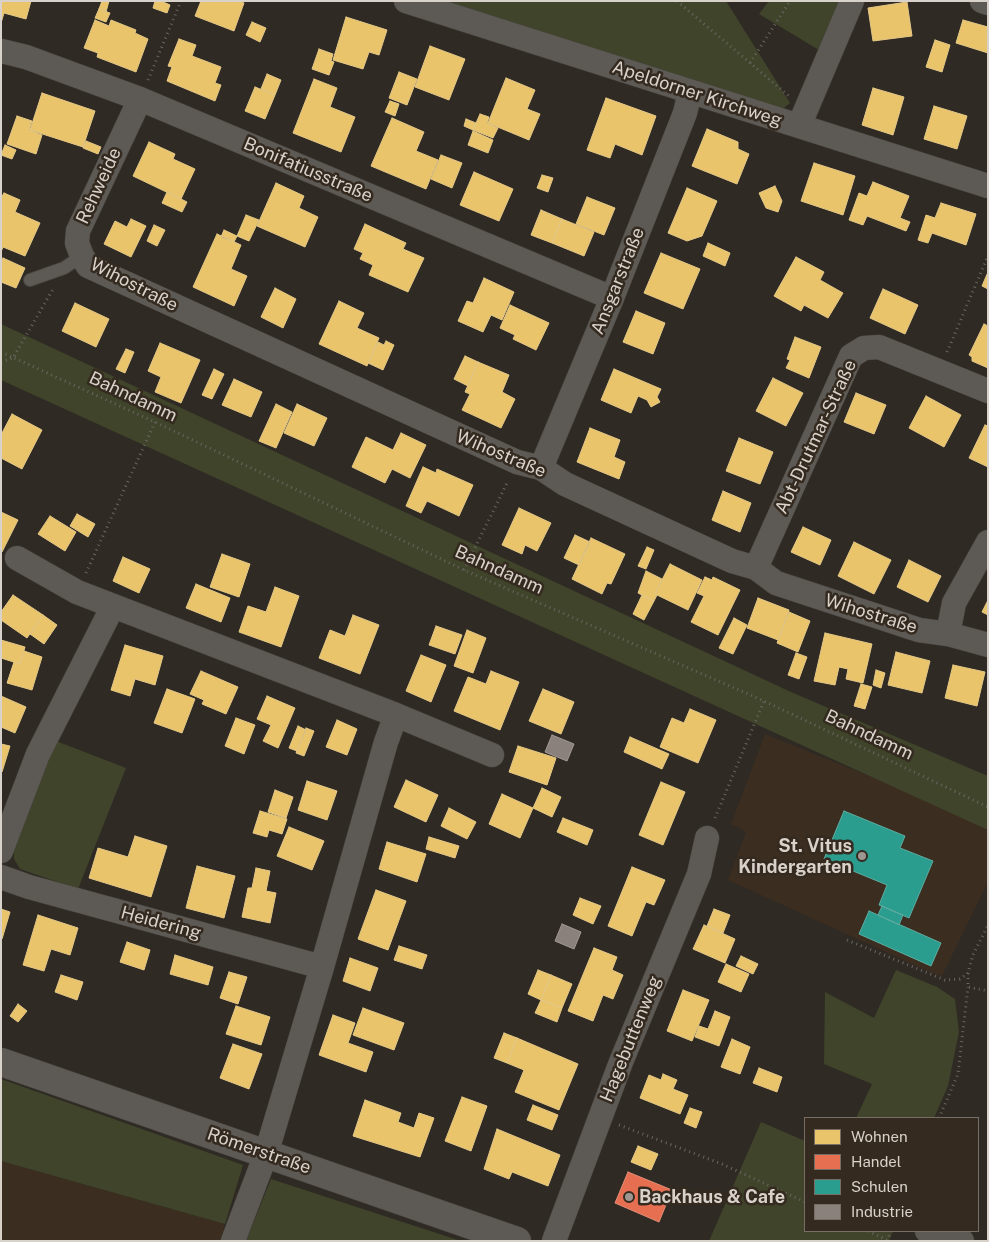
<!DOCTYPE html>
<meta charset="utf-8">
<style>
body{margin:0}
#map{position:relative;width:989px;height:1242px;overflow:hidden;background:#2f2a24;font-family:"Public Sans",sans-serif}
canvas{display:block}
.frame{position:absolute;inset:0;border:2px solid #d9d2cb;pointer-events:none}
.legend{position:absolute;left:804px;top:1117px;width:175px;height:115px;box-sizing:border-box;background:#342a1f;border:1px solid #766d64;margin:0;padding:6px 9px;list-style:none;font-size:15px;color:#d9d2cb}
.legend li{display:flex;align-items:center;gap:10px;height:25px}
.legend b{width:25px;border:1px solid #766d64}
</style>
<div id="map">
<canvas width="989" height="1242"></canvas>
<div class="frame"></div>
<ul class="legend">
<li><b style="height:14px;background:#e9c46a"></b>Wohnen</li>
<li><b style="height:14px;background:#e76f51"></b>Handel</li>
<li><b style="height:14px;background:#2a9d8f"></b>Schulen</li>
<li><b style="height:14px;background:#8a817c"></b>Industrie</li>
</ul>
</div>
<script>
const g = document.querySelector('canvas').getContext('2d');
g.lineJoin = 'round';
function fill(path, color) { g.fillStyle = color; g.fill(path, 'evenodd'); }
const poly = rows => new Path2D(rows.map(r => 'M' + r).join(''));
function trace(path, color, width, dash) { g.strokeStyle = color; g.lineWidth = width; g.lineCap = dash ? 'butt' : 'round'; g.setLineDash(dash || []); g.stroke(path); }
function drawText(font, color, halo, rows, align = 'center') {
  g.font = font + ' "Public Sans",sans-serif'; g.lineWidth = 5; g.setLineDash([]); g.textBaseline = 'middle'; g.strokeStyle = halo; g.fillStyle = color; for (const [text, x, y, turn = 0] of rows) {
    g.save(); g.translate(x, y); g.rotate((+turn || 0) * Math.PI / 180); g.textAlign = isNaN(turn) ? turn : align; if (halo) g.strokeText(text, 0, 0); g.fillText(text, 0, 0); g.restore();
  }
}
fill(poly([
 [765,734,988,824,988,882,942,976,932,973,728,880,746,832,731,824],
 [1,1161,225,1224,220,1241,1,1241]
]), '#3b2e20');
fill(poly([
 [435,1,726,1,790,103,779,112],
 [769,1,843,1,824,53,759,14],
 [1,324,791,692,988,776,988,830,1,380],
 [56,741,126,768,78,889,20,869,14,859,14,847],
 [896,970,937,987,955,999,959,1032,948,1086,934,1118,856,1118,872,1084,824,1064,825,992,874,1018],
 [1,1079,243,1165,225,1224,1,1161],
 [761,1122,805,1141,805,1231,893,1231,889,1241,709,1241],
 [271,1179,461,1241,246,1241]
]), '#3f442a');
const homes = poly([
 [1,1,31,1,26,19,4,13,1,23,1,1],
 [102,1,109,1,106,12,99,9,102,1],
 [155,1,161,1,170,5,167,13,153,8,155,1],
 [201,1,240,1,244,3,234,31,195,16,201,1],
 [907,2,912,36,873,41,868,8,907,2],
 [99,9,110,13,106,22,95,18,99,9],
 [346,17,387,30,379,55,369,52,363,69,333,60,346,17],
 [95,20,109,26,111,20,136,30,135,33,148,39,136,72,97,57,98,53,84,48,95,20],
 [963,20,988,27,988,53,956,43,963,20],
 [252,22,266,28,260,42,246,35,252,22],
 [179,39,196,45,192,56,221,67,215,83,221,85,215,101,167,81,172,67,168,66,179,39],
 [935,40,950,45,942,72,926,67,935,40],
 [430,46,465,59,449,100,415,87,430,46],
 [319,49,333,54,331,61,334,62,329,75,312,69,319,49],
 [399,72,417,79,407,105,389,98,399,72],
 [267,74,281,80,275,95,261,89,267,74],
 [506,78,535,90,527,109,540,114,529,140,488,123,506,78],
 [314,79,337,88,330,107,355,117,341,152,293,133,314,79],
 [255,87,275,95,265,119,245,111,255,87],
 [873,88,904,97,893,135,862,125,873,88],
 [42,93,95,111,83,147,30,130,42,93],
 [606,98,656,116,642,155,615,144,610,158,587,150,606,98],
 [390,101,399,104,395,116,385,112,390,101],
 [934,106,967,116,957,149,924,139,934,106],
 [480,114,489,117,487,123,498,128,493,138,473,130,480,114],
 [17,116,32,121,29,130,42,135,36,154,7,144,17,116],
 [392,118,424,132,416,151,438,160,426,189,371,166,392,118],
 [466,119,476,123,473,130,464,126,466,119],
 [707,129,738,142,738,149,749,154,737,184,692,166,707,129],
 [473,131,493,140,488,153,468,145,473,131],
 [86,141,101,147,98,154,83,148,86,141],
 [149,142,175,154,173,159,195,169,181,199,133,176,149,142],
 [5,145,16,150,12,159,1,155,5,145],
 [441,155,462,163,452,188,431,179,441,155],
 [814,163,855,176,843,215,801,201,814,163],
 [474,172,513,189,499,221,460,205,474,172],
 [542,175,553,178,548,192,537,188,542,175],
 [873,182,909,196,900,218,910,222,906,231,867,216,863,225,849,220,859,193,867,196,873,182],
 [276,183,304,196,299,208,318,217,305,247,257,226,276,183],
 [775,186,782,201,778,212,766,208,759,193,775,186],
 [687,188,717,201,702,236,687,241,668,233,687,188],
 [167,192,187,202,182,212,162,203,167,192],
 [4,193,20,200,15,212,40,223,25,256,3,247,1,252,1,198,4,193],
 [587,197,615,208,604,235,576,224,587,197],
 [941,203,976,214,966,245,932,233,928,243,918,240,926,215,935,218,941,203],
 [541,210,562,219,552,243,531,235,541,210],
 [246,215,259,220,249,241,237,236,246,215],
 [131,219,146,226,131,257,104,244,115,221,127,227,131,219],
 [562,219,594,232,584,256,552,243,562,219],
 [365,224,406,243,403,249,424,258,408,292,369,275,373,265,360,259,363,253,354,249,365,224],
 [154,225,165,230,157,246,147,241,154,225],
 [224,230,237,236,234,242,221,237,224,230],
 [217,234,241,245,231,269,247,276,234,306,193,287,217,234],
 [708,243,730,253,725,266,703,256,708,243],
 [661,253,700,269,683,309,644,293,661,253],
 [796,257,824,272,820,280,843,293,828,318,804,305,801,311,774,296,796,257],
 [3,258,25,268,16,288,1,282,1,262,3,258],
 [988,272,988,289,982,286,988,272],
 [484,278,514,292,502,320,491,315,483,332,458,321,467,301,473,303,484,278],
 [275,288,296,299,283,328,261,317,275,288],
 [883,289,918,305,905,334,870,318,883,289],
 [339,301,364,313,357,328,379,338,367,366,319,344,339,301],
 [75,303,109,319,96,347,62,331,75,303],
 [510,305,549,323,536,350,513,339,515,335,500,328,510,305],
 [636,311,665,323,653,354,623,342,636,311],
 [984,324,988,326,988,368,972,361,972,357,969,355,984,324],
 [795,337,821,347,809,378,786,368,790,360,787,359,795,337],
 [386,341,394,345,383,370,368,363,378,342,384,345,386,341],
 [160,343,200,360,181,403,155,392,161,377,148,371,160,343],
 [126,349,134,352,125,373,116,369,126,349],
 [465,356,478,362,468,386,454,379,465,356],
 [478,362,509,375,502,392,515,399,501,428,462,410,470,394,465,392,478,362],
 [214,369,224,374,212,399,202,395,214,369],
 [614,369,661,389,657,397,660,402,651,407,647,400,638,396,631,413,601,400,614,369],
 [773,378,803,393,786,426,756,411,773,378],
 [234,379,262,392,251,417,222,405,234,379],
 [856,393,886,405,874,434,844,422,856,393],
 [926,396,961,415,944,447,909,428,926,396],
 [276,404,292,412,276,448,259,441,276,404],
 [297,404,327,418,314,446,284,433,297,404],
 [12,414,42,430,22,469,1,458,1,435,12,414],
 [985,425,988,426,988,467,969,458,985,425],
 [590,428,620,440,614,457,625,462,619,479,577,462,590,428],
 [401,433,426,445,410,478,392,469,385,483,352,467,366,437,393,450,401,433],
 [739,438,773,452,760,484,726,471,739,438],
 [423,467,436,473,437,469,473,485,459,516,427,501,421,513,406,506,423,467],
 [723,491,751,503,740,532,712,520,723,491],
 [519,508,551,523,537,551,525,545,522,554,502,545,519,508],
 [1,512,18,520,2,552,1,552,1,512],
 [77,514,95,524,88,537,70,526,77,514],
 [50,516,76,532,65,551,38,534,50,516],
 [803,527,831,540,820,565,791,552,803,527],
 [575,535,590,542,579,565,564,558,575,535],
 [591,538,625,554,611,584,607,583,602,594,572,579,591,538],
 [854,542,891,560,874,594,838,576,854,542],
 [647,547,654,550,646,569,638,566,647,547],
 [222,554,250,564,239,597,210,587,222,554],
 [123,557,150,569,139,593,113,581,123,557],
 [909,560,941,576,928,602,897,587,909,560],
 [670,564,702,580,688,610,655,594,670,564],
 [646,571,662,579,655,594,657,595,654,601,638,593,646,571],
 [705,577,712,580,713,577,740,590,718,635,691,622,704,596,697,593,705,577],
 [196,584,230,598,221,622,186,608,196,584],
 [275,587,299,596,281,647,239,632,248,606,266,612,275,587],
 [13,595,43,615,27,638,1,620,1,612,13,595],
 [642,595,654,601,644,620,633,614,642,595],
 [758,598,789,610,778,640,747,628,758,598],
 [988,600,988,615,982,612,988,600],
 [789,612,810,621,798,652,777,643,789,612],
 [43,615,57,625,44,644,30,634,43,615],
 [353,615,379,625,360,674,319,658,330,630,345,636,353,615],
 [734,618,747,625,733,654,719,648,734,618],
 [436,626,462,635,455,654,429,645,436,626],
 [467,630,486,638,473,673,454,666,467,630],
 [825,633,872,644,863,683,846,679,848,669,839,667,835,685,814,681,825,633],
 [1,640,25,647,20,664,1,658,1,640],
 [125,645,163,656,155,685,135,679,130,696,111,690,125,645],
 [24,651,42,657,32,690,7,683,14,662,20,664,24,651],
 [896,652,930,661,922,693,888,685,896,652],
 [796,653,807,657,799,679,788,675,796,653],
 [421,655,446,665,431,702,406,691,421,655],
 [953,665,985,672,977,706,945,698,953,665],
 [876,670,885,673,881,688,873,685,876,670],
 [201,671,238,687,226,714,202,704,204,700,190,694,201,671],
 [491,671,519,682,500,730,454,711,468,677,486,684,491,671],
 [861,684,872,687,865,709,854,706,861,684],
 [167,689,195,699,182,733,154,723,167,689],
 [543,689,574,702,561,734,529,721,543,689],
 [1,696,26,707,15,733,1,727,1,696],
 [267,696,295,708,278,748,263,741,271,725,257,719,267,696],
 [690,709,716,720,698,763,660,747,672,718,684,723,690,709],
 [236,718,255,725,244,754,225,746,236,718],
 [337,720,357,729,347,755,326,747,337,720],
 [298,726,306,730,297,751,289,748,298,726],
 [306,728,314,731,304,756,296,753,306,728],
 [630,737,669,754,662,769,624,752,630,737],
 [1,744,10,746,2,772,1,772,1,744],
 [518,746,556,758,547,785,509,772,518,746],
 [406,780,438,795,426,822,394,807,406,780],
 [307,781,337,791,327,820,298,810,307,781],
 [661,782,685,792,663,845,639,835,661,782],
 [542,788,561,797,552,817,533,808,542,788],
 [275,790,293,797,286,818,268,812,275,790],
 [502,794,533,808,520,838,489,824,502,794],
 [449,808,476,822,467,839,441,826,449,808],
 [260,811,287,819,282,834,269,830,267,837,253,833,260,811],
 [563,818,593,830,587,845,557,832,563,818],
 [289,827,324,841,312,870,277,856,289,827],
 [135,836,167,846,151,897,89,878,98,848,128,857,135,836],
 [429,837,459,846,455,858,426,849,429,837],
 [387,842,426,854,417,882,379,869,387,842],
 [197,866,235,876,224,918,186,908,197,866],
 [632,867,665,880,654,905,646,902,632,936,608,926,632,867],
 [256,868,270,871,266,891,276,893,270,923,242,917,248,888,252,888,256,868],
 [376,890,406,901,388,950,358,939,376,890],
 [580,898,601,906,593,924,573,915,580,898],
 [1,909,10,912,2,939,1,939,1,909],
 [714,909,730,915,723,933,707,926,714,909],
 [38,915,78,928,70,955,51,949,44,971,23,965,38,915],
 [704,925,735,939,725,963,693,949,704,925],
 [127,942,150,950,144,970,120,962,127,942],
 [399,946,427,955,422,969,394,960,399,946],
 [594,948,617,957,612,970,623,975,613,999,603,995,593,1021,568,1011,594,948],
 [175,955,213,967,208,985,170,974,175,955],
 [741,956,758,964,753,974,736,966,741,956],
 [350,958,378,968,370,991,343,981,350,958],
 [726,964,749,974,741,992,718,982,726,964],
 [538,970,551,975,541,1000,528,994,538,970],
 [229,972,247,977,238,1004,220,998,229,972],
 [61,975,83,982,77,1000,55,992,61,975],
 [551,975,572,984,562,1008,541,1000,551,975],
 [683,990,709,1000,692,1041,667,1031,683,990],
 [541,1000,562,1008,557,1022,535,1013,541,1000],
 [18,1004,27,1011,18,1022,10,1016,18,1004],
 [236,1006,270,1017,261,1045,226,1034,236,1006],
 [363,1008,404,1023,394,1050,353,1035,363,1008],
 [715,1011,730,1017,719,1046,695,1037,699,1026,708,1029,715,1011],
 [333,1015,355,1023,348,1043,373,1052,366,1072,319,1055,333,1015],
 [504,1033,517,1038,507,1063,494,1058,504,1033],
 [517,1038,578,1064,559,1110,515,1092,524,1070,507,1063,517,1038],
 [732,1039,750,1047,740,1074,721,1067,732,1039],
 [233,1044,262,1054,249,1089,220,1078,233,1044],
 [759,1068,782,1077,777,1092,753,1083,759,1068],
 [663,1074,677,1080,673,1089,688,1095,680,1114,640,1098,649,1075,661,1080,663,1074],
 [462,1097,487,1106,471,1151,445,1141,462,1097],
 [365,1100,401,1113,398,1122,414,1128,419,1113,434,1118,420,1157,353,1136,365,1100],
 [533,1105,558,1115,552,1130,527,1120,533,1105],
 [690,1108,702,1112,696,1128,684,1123,690,1108],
 [497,1129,560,1155,548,1186,512,1172,509,1179,484,1169,497,1129],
 [638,1146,658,1154,651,1170,631,1162,638,1146]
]);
fill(homes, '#e9c46a');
trace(homes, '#e4c887', 1);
const shops = poly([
 [628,1172,672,1190,659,1222,615,1203,628,1172]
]);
fill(shops, '#e76f51');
trace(shops, '#e38d76', 1);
const schools = poly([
 [844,811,905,836,900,848,933,861,909,918,879,905,887,885,824,859,844,811],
 [882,906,903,915,899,925,878,915,882,906],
 [869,911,941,943,931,966,859,934,869,911]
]);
fill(schools, '#2a9d8f');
trace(schools, '#5eada1', 1);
const industry = poly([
 [552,735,574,744,567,761,545,752,552,735],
 [562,924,581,932,574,949,555,941,562,924]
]);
fill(industry, '#8a817c');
trace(industry, '#a29994', 1);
const service = poly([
 [30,280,64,268,82,256]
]);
const minor = poly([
 [406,1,988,186],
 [982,1,988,3],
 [1,51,26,57,140,99,612,298],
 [140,99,78,231,77,243,82,256,88,266,517,462,541,468,565,484,732,561,756,568,776,583,919,630,948,634,988,645],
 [799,126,852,1],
 [541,468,612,298,685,113,690,92],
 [17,558,77,592,396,715,492,755],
 [756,568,851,356,864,348,879,347,988,391],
 [948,634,954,603,988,542],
 [1,851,38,754,113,606],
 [1,877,29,887,322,967],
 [927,1231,962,1241],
 [233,1241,266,1154,322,967,386,742,396,715],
 [554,1241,621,1062,699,874,707,838]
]);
const tertiary = poly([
 [1,1062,517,1241]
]);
trace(service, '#49453f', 14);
trace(minor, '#49453f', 25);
trace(tertiary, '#49453f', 29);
trace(poly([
 [677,1,789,96],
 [750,63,790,1],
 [148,80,181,1],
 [1,352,155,422,464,570,764,701,988,807],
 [947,352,988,256],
 [1,362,13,358,53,289],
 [464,570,508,481],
 [86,573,155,422],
 [715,818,764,701],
 [847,940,945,980,960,979,968,973,973,955,988,925],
 [968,973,968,987,988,991],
 [939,1118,958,1074,968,987],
 [619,1125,722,1164,805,1202],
 [868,1231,887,1240],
 [887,1241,891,1231]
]), '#696661', 3, [1, 4]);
trace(service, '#5d5954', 12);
trace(minor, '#5d5954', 24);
trace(tertiary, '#5d5954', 28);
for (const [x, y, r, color] of [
 [862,856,5,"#9e9791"],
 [629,1197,5,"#9e9791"]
]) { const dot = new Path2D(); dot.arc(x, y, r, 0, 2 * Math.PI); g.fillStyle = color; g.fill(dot); trace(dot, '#342a1f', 2); }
drawText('18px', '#d9d2cb', '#342a1f', [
 ["Apeldorner Kirchweg",697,94,18],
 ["Bonifatiusstraße",308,170,23],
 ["Rehweide",99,186,-65],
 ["Ansgarstraße",618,281,-68],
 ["Wihostraße",134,285,27],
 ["Bahndamm",133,397,25],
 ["Abt-Drutmar-Straße",816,437,-65],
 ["Wihostraße",501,454,23],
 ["Bahndamm",499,570,24],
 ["Wihostraße",871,614,17],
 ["Bahndamm",869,735,25],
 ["Heidering",161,923,15],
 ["Hagebuttenweg",631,1039,-68],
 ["Römerstraße",259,1151,19]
]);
drawText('bold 18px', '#d9d2cb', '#342a1f', [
 ["St. Vitus",852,846],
 ["Kindergarten",852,867],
 ["Backhaus & Cafe",639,1197,"left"]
], 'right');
</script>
